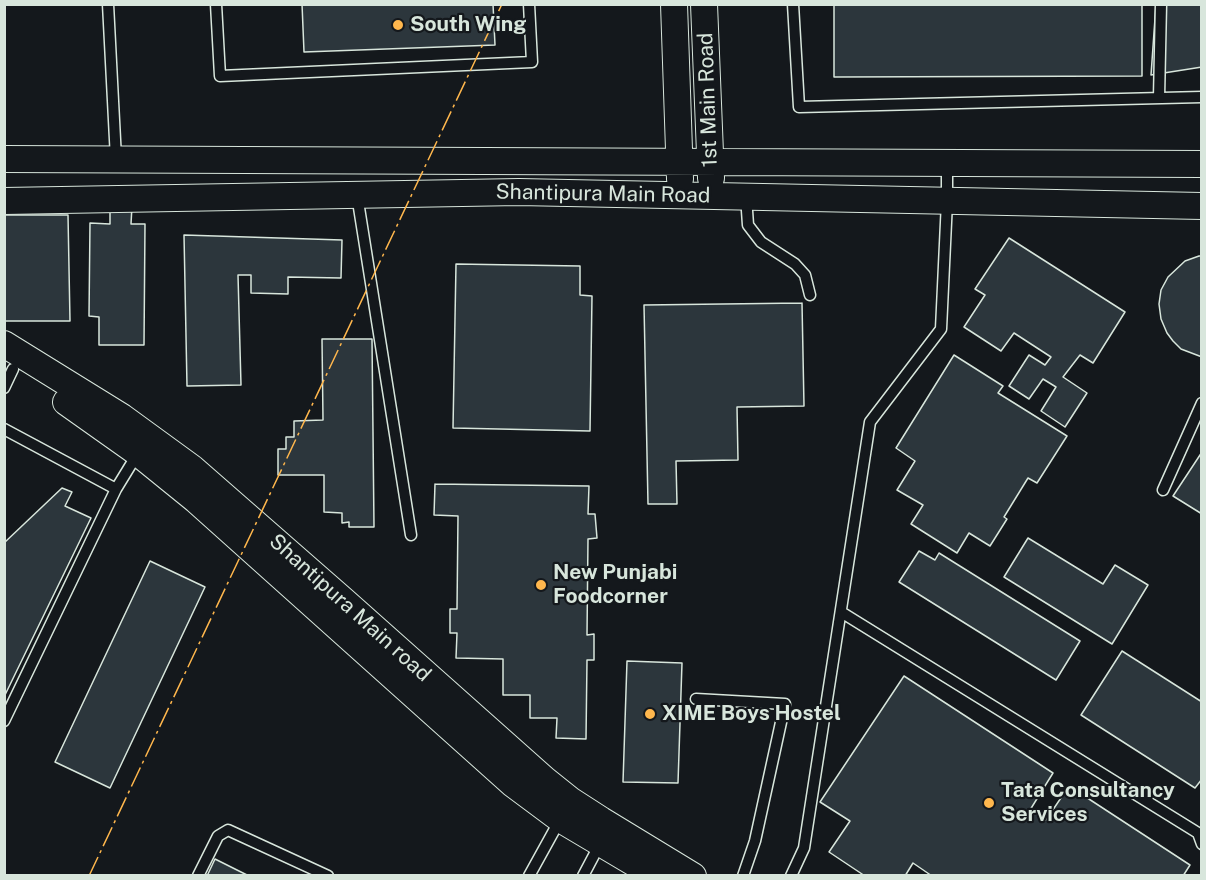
<!DOCTYPE html>
<style>
body{margin:0}
#map{position:relative;width:1206px;height:880px;overflow:hidden;background:#14181c;font-family:"Public Sans",sans-serif}
canvas{display:block}
.frame{position:absolute;inset:0;border:6px solid #d8e6dc;pointer-events:none}
</style>
<div id="map">
<canvas width="1206" height="880"></canvas>
<div class="frame"></div>
</div>
<script>
const g = document.querySelector('canvas').getContext('2d');
g.lineJoin = 'round';
function fill(path, color) { g.fillStyle = color; g.fill(path, 'evenodd'); }
const poly = rows => new Path2D(rows.map(r => 'M' + r).join(''));
function trace(path, color, width, dash) { g.strokeStyle = color; g.lineWidth = width; g.lineCap = dash ? 'butt' : 'round'; g.setLineDash(dash || []); g.stroke(path); }
function drawText(font, color, halo, rows, align = 'center') {
  g.font = font + ' "Public Sans",sans-serif'; g.lineWidth = 4.5; g.setLineDash([]); g.textBaseline = 'middle'; g.strokeStyle = halo; g.fillStyle = color; for (const [text, x, y, turn = 0] of rows) {
    g.save(); g.translate(x, y); g.rotate((+turn || 0) * Math.PI / 180); g.textAlign = isNaN(turn) ? turn : align; if (halo) g.strokeText(text, 0, 0); g.fillText(text, 0, 0); g.restore();
  }
}
const building = poly([
 [302,4,493,4,495,45,304,52,302,4],
 [834,4,1142,4,1142,76,834,77,834,4],
 [1156,4,1202,4,1202,67,1151,75,1156,4],
 [110,206,132,206,131,224,145,224,144,345,99,345,99,317,89,316,90,223,110,224,110,206],
 [4,215,68,215,70,321,4,321,4,215],
 [184,235,342,240,341,278,288,277,288,294,251,293,251,275,238,275,241,385,187,386,184,235],
 [1009,238,1125,312,1093,363,1080,355,1063,377,1087,393,1065,427,1041,411,1056,387,1043,379,1029,399,1009,386,1029,355,1045,365,1051,357,1014,333,1001,351,964,327,985,295,975,289,1009,238],
 [1199,256,1202,256,1202,357,1181,349,1173,341,1167,333,1161,319,1159,304,1161,290,1168,277,1185,261,1199,256],
 [456,264,580,266,580,295,592,296,590,431,453,428,456,264],
 [802,303,804,406,737,407,738,460,676,461,677,504,648,504,644,305,802,303],
 [322,339,372,339,374,527,349,527,349,522,342,523,342,513,324,512,324,475,278,475,278,449,286,449,286,437,294,437,294,421,323,420,322,339],
 [954,355,1003,386,998,393,1067,436,1037,483,1028,478,1004,517,1007,519,990,546,969,533,957,553,911,524,923,505,897,490,915,461,896,448,954,355],
 [1202,452,1202,514,1173,496,1202,452],
 [435,484,589,486,588,514,595,514,597,538,588,539,587,635,594,634,594,660,587,660,586,739,556,738,557,718,530,718,530,695,503,695,503,659,456,658,457,633,450,633,450,609,457,609,458,516,434,515,435,484],
 [62,488,72,492,65,506,91,518,4,697,4,543,62,488],
 [1028,538,1103,584,1115,565,1148,585,1112,644,1004,577,1028,538],
 [919,551,935,560,939,553,1080,641,1056,680,899,582,919,551],
 [150,561,205,587,110,788,55,762,150,561],
 [1122,651,1202,702,1202,779,1195,788,1081,715,1122,651],
 [627,661,682,663,678,783,623,782,627,661],
 [904,676,1053,773,1030,810,1046,820,1069,786,1190,865,1183,876,932,876,913,863,905,876,865,876,829,852,850,821,820,802,904,676],
 [215,859,249,876,207,876,215,859]
]);
fill(building, '#2c363c');
trace(building, '#d8e6dc', 1.5);
const service = poly([
 [108,4,116,159],
 [216,4,220,76,532,62,529,4],
 [793,4,799,107,1202,97],
 [1159,98,1161,4],
 [357,195,411,535],
 [746,196,748,225,761,242,795,264,805,275,810,295],
 [4,388,13,369],
 [4,429,116,489],
 [1163,490,1202,403],
 [841,612,1198,833,1202,844],
 [696,699,785,704,755,841,743,876],
 [4,721,116,489,138,453],
 [198,876,218,836,228,830,328,876],
 [529,876,561,818],
 [583,876,601,842],
 [791,876,804,848,870,422,941,329,947,201,947,162]
]);
const tertiary = poly([
 [674,4,680,179],
 [704,4,711,178],
 [4,159,1202,164],
 [4,201,519,192,1202,206],
 [4,344,122,417,192,468,344,601,545,780,570,800,601,820,693,876],
 [66,402,138,453,196,500,513,784,560,819,656,876]
]);
trace(service, '#d8e6dc', 13);
trace(tertiary, '#d8e6dc', 28);
trace(service, '#14181c', 10);
trace(tertiary, '#14181c', 26);
trace(poly([
 [89,876,502,4]
]), '#ffb74d', 1.5, [21, 4.5, 3, 4.5]);
for (const [x, y, r, color] of [
 [398,25,6,"#ffb74d"],
 [541,585,6,"#ffb74d"],
 [650,714,6,"#ffb74d"],
 [989,803,6,"#ffb74d"]
]) { const dot = new Path2D(); dot.arc(x, y, r, 0, 2 * Math.PI); g.fillStyle = color; g.fill(dot); trace(dot, '#14181c', 2); }
drawText('bold 21px', '#d8e6dc', '#14181c', [
 ["South Wing",410,25],
 ["New Punjabi",553,573],
 ["Foodcorner",553,597],
 ["XIME Boys Hostel",662,714],
 ["Tata Consultancy",1001,791],
 ["Services",1001,815]
], 'left');
drawText('21px', '#d8e6dc', '#14181c', [
 ["1st Main Road",708,100,-92],
 ["Shantipura Main Road",603,194,1],
 ["Shantipura Main road",350,608,42]
]);
</script>
